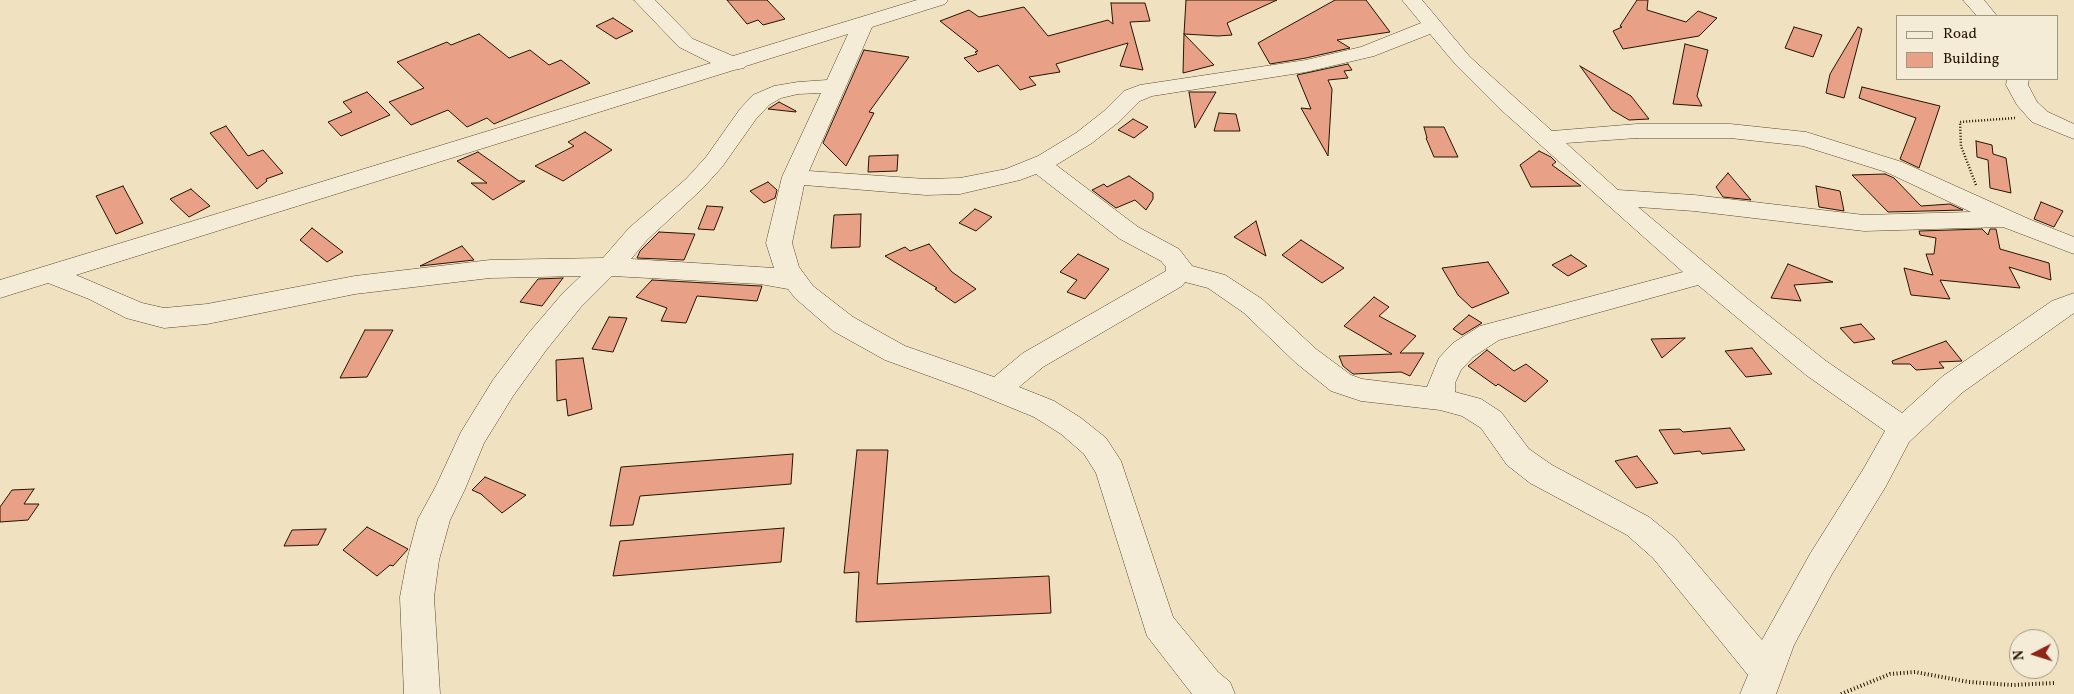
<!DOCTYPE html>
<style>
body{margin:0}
#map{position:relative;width:2074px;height:694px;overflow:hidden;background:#f0e2c1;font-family:Vollkorn,serif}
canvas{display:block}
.legend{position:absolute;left:1896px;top:15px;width:162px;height:65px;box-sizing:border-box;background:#f5ecd7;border:1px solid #a29681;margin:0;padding:6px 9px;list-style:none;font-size:15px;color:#251400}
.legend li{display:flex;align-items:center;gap:10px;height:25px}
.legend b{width:25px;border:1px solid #a29681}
.north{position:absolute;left:2009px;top:629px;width:50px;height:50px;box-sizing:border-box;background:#f5ecd7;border:1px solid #a29681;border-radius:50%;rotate:265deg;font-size:14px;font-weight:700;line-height:20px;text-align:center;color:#251400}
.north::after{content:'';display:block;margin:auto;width:18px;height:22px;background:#8f2418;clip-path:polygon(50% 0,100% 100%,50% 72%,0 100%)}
</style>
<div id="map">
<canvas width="2074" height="694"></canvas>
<ul class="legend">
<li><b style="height:6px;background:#f5ecd7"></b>Road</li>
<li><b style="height:14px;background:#e8a086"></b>Building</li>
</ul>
<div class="north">N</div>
</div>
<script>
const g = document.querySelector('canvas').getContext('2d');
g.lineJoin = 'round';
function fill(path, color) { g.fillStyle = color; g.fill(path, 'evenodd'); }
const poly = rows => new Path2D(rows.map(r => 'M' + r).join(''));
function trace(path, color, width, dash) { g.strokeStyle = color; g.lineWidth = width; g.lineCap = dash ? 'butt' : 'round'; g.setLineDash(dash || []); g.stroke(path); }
const building = poly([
 [727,0,767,0,785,19,763,25,758,20,747,24,727,0],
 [1186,0,1277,0,1227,23,1232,35,1218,36,1184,34,1186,0],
 [1335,0,1366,0,1390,32,1337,40,1350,48,1306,58,1270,64,1258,43,1335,0],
 [1637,0,1648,0,1647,10,1686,22,1698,11,1717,18,1699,36,1623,49,1613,31,1622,27,1620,26,1637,0],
 [1111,3,1145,3,1150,21,1130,22,1143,70,1120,66,1128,43,1056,64,1060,72,1029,77,1036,85,1020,90,998,65,978,72,964,58,977,54,975,52,978,51,940,21,969,10,979,17,1024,7,1048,36,1108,20,1113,24,1111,3],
 [613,18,633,31,616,39,596,26,613,18],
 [1794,27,1822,35,1813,57,1785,48,1794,27],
 [1858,27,1862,29,1844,98,1826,93,1830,74,1858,27],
 [479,34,509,58,530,50,549,65,561,60,590,83,494,124,487,118,467,127,448,110,411,125,389,102,424,88,397,62,447,42,451,45,479,34],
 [1184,34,1214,65,1183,73,1184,34],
 [1685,44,1708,50,1697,96,1702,106,1673,104,1685,44],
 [864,50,909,57,869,112,874,113,846,166,823,143,864,50],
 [1348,64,1352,70,1344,71,1348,78,1328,80,1332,89,1328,156,1301,108,1311,109,1297,75,1348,64],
 [1580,66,1631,96,1649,119,1629,120,1612,110,1580,66],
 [1862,87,1940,106,1919,168,1900,159,1916,118,1859,98,1862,87],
 [367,92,390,115,341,136,328,122,352,112,343,102,367,92],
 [1189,92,1216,92,1195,128,1189,92],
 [779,102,796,111,796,112,768,109,779,102],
 [1219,113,1236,114,1240,131,1214,131,1219,113],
 [1133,119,1148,127,1134,138,1118,130,1133,119],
 [226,126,248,156,263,150,283,173,266,179,267,181,257,189,210,133,226,126],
 [1424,127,1444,127,1458,157,1434,157,1426,138,1427,138,1424,127],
 [585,132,612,150,563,181,535,166,574,146,568,142,585,132],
 [1976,141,1992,145,1993,154,2006,158,2011,193,1990,188,1988,160,1977,157,1976,141],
 [1539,151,1551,157,1556,162,1552,165,1581,186,1531,187,1520,165,1539,151],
 [478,152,519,181,525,181,493,200,471,183,487,183,457,161,478,152],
 [898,155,897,171,868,172,869,156,898,155],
 [1728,173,1751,200,1723,197,1716,187,1728,173],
 [1885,174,1894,178,1921,206,1950,204,1963,210,1888,212,1852,175,1885,174],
 [1129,176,1153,193,1153,199,1146,210,1135,200,1116,208,1092,190,1104,184,1107,187,1129,176],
 [768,182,777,190,775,198,764,203,750,191,768,182],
 [123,186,143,223,116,234,96,196,123,186],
 [1816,186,1840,191,1844,211,1819,207,1816,186],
 [191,189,210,206,189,217,170,199,191,189],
 [2041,202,2063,211,2054,227,2034,219,2041,202],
 [707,206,723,207,714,230,698,229,707,206],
 [975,209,992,217,976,231,959,223,975,209],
 [861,214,860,247,831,248,834,215,861,214],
 [1256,221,1266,256,1234,237,1256,221],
 [312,228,343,252,327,262,300,240,312,228],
 [1982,229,1988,235,1990,229,1996,229,2000,249,2049,263,2051,280,2009,267,2020,288,1940,280,1950,299,1911,295,1904,268,1933,275,1926,254,1934,254,1936,238,1920,235,1919,231,1982,229],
 [659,232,695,234,684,260,637,258,640,251,659,232],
 [1301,240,1344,268,1322,283,1282,255,1301,240],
 [929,244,952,272,976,289,955,303,935,289,937,288,885,256,905,247,910,251,929,244],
 [462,246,474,260,420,266,462,246],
 [1078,254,1109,269,1085,299,1067,292,1077,280,1060,272,1078,254],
 [1571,255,1587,266,1568,276,1552,265,1571,255],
 [1488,262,1509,293,1472,308,1458,295,1442,268,1488,262],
 [1788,264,1833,282,1794,285,1801,301,1771,298,1788,264],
 [563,278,542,306,520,302,538,279,563,278],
 [652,280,760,286,762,286,757,301,697,296,686,323,661,321,667,308,636,297,652,280],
 [1374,297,1389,307,1379,316,1416,336,1400,353,1424,353,1410,376,1401,372,1353,374,1343,366,1339,356,1392,354,1344,326,1374,297],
 [1469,315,1482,323,1462,335,1453,329,1469,315],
 [609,317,627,318,613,352,592,349,609,317],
 [1861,324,1875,339,1854,343,1840,328,1861,324],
 [365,330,393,330,367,377,340,378,365,330],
 [1685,338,1662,358,1651,339,1685,338],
 [1946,341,1962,361,1939,362,1944,368,1916,370,1910,364,1893,364,1892,361,1946,341],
 [1752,348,1772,374,1746,377,1725,351,1752,348],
 [1487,350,1514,371,1526,364,1548,381,1525,402,1498,384,1496,386,1468,366,1487,350],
 [583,358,592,409,568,416,566,399,557,401,556,360,583,358],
 [1730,428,1745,450,1702,454,1700,451,1674,454,1659,430,1680,429,1683,432,1730,428],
 [857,450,888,450,877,584,1049,576,1051,613,856,622,859,572,844,573,857,450],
 [793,454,791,484,640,496,633,525,610,526,621,467,793,454],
 [1637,456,1658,483,1636,488,1615,461,1637,456],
 [485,477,526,495,502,513,481,494,472,490,485,477],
 [34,489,24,504,39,504,28,520,0,522,0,507,12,490,34,489],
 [367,527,408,549,393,566,390,565,377,576,343,550,367,527],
 [784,528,781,562,613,576,620,541,784,528],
 [326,529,318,545,284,546,292,530,326,529]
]);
fill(building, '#e8a086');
trace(building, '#251400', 1);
const minor = poly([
 [634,0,655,0,693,39,733,56,917,0,948,0,945,4,872,27,809,171,926,179,960,178,1006,169,1038,156,1076,133,1104,111,1124,91,1140,85,1306,60,1361,47,1421,23,1402,0,1422,0,1470,57,1552,131,1637,124,1730,124,1806,132,1902,162,2031,220,2074,237,2074,254,2003,227,1864,231,1694,211,1638,207,1748,299,1826,361,1902,413,1943,376,2052,301,2074,293,2074,313,1963,392,1909,442,1886,486,1832,574,1794,645,1776,694,1740,694,1748,675,1653,558,1627,535,1530,483,1507,465,1481,428,1462,416,1440,410,1361,401,1331,391,1296,363,1244,313,1208,288,1185,282,1182,286,1043,367,1019,387,1054,401,1081,418,1106,438,1121,461,1173,617,1218,672,1230,682,1235,694,1192,694,1147,636,1096,473,1084,454,1061,434,1034,417,973,392,885,360,833,331,795,298,788,289,760,284,612,276,581,307,547,349,513,396,484,443,465,489,450,520,439,560,434,597,440,694,404,694,400,597,407,560,418,519,436,486,461,432,493,380,527,335,563,293,581,276,490,278,355,294,207,324,164,328,126,318,89,299,48,283,0,298,0,280,711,63,679,47,634,0],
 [848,34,827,80,798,82,774,86,753,95,740,109,706,157,686,179,629,228,603,258,490,260,355,276,207,304,164,308,142,303,76,275,734,70,744,68,746,66,848,34],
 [1430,34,1456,65,1499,108,1683,272,1480,326,1453,343,1439,358,1427,387,1362,379,1351,375,1316,349,1262,299,1225,275,1192,266,1179,249,1138,227,1056,165,1092,143,1120,121,1140,101,1152,96,1306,72,1374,56,1430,34],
 [821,93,782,177,766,243,774,268,631,259,647,240,702,189,722,167,756,119,769,105,781,98,798,94,821,93],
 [1637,138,1730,138,1803,146,1886,172,1971,212,1864,215,1694,195,1618,190,1566,143,1637,138],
 [1036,174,1120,239,1161,261,1166,267,1166,271,1023,353,994,377,905,346,853,317,813,286,799,267,792,243,804,185,926,195,960,194,1020,180,1036,174],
 [1698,285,1806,375,1885,431,1864,468,1810,554,1762,640,1675,538,1649,517,1552,465,1529,449,1501,412,1481,399,1455,392,1455,383,1461,370,1473,357,1499,340,1698,285],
 [1963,0,1984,0,1997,16,1977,16,1963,0],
 [2007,79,2029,79,2028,85,2037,102,2048,112,2074,124,2074,139,2032,122,2017,105,2006,85,2007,79]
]);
trace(minor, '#584830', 1);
trace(poly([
 [1976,185,1961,146,1960,122,2015,118]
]), '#251400', 2.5, [1, 2]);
trace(poly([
 [1841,694,1890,674,1915,672,1969,682,2013,685,2054,683]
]), '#251400', 4, [1, 2.5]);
fill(minor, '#f5ecd7');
</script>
